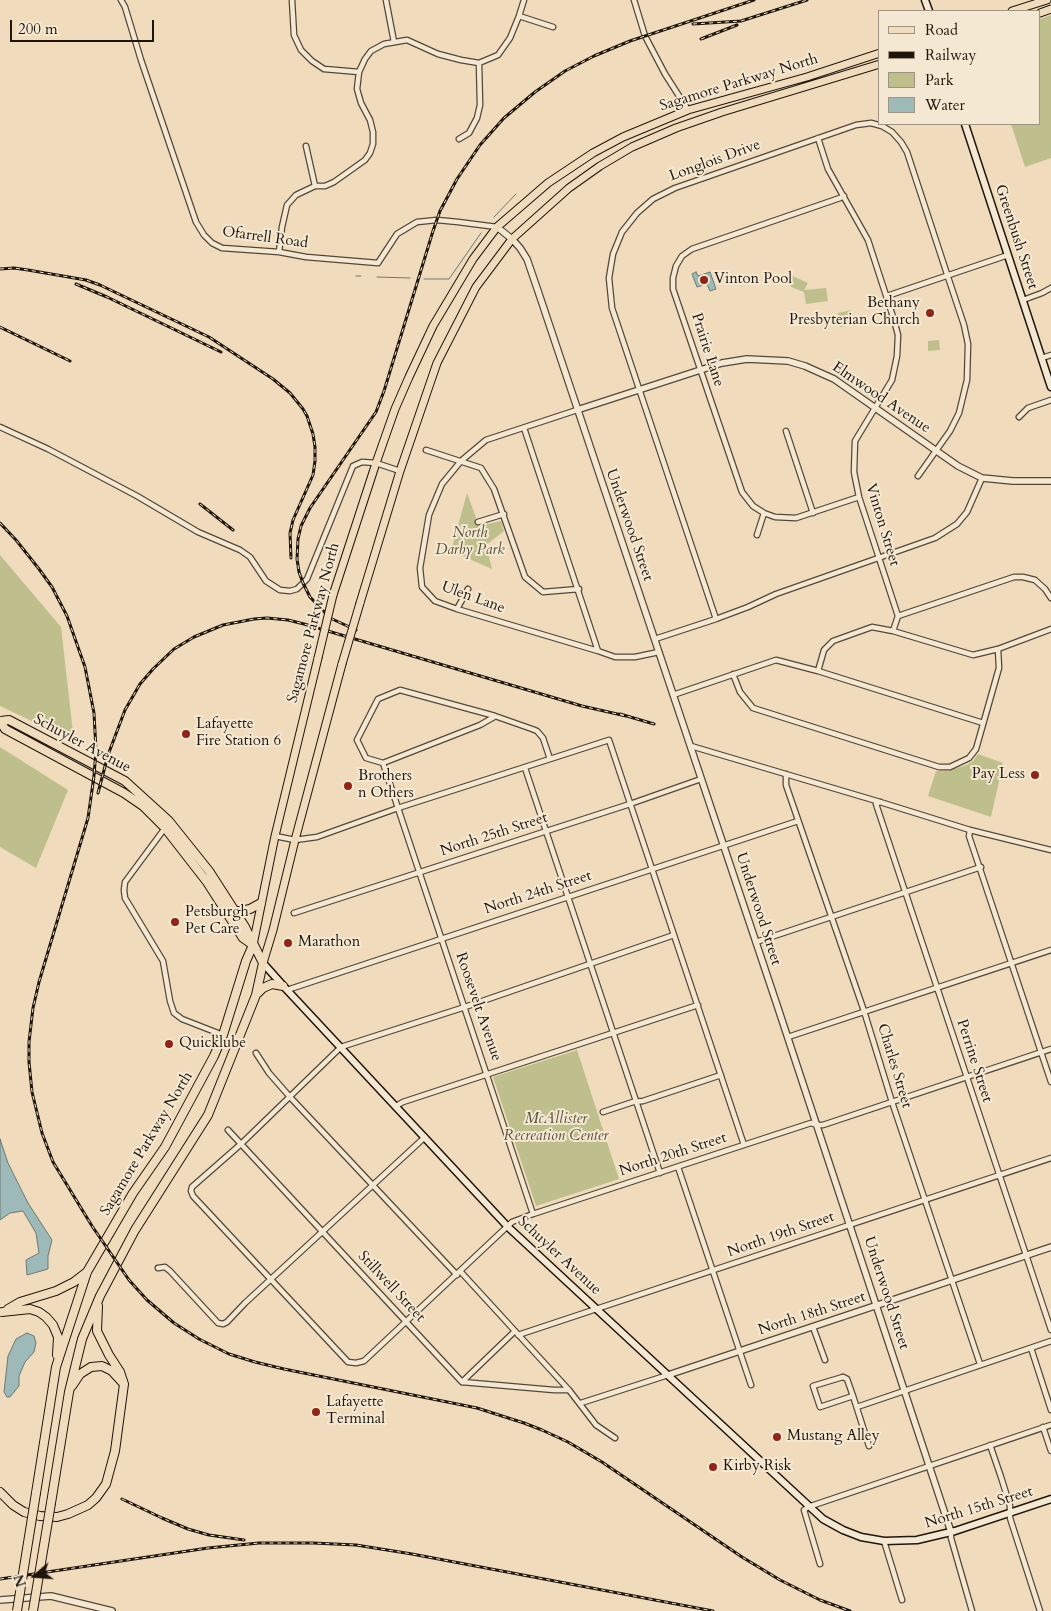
<!DOCTYPE html>
<style>
body{margin:0}
#map{position:relative;width:1051px;height:1611px;overflow:hidden;background:#f0dcbc;font-family:Cardo,serif}
canvas{display:block}
.legend{position:absolute;left:878px;top:10px;width:162px;height:115px;box-sizing:border-box;background:#f5e8d3;border:1px solid #a09483;margin:0;padding:6px 9px;list-style:none;font-size:15px;color:#20150b}
.legend li{display:flex;align-items:center;gap:10px;height:25px}
.legend b{width:25px;border:1px solid #a09483}
.north{position:absolute;left:10px;top:1551px;width:50px;height:50px;-webkit-text-stroke:4px #f5e8d3;paint-order:stroke;rotate:252deg;font-size:14px;font-weight:700;line-height:20px;text-align:center;color:#20150b}
.north::after{content:'';display:block;margin:auto;width:18px;height:22px;background:#20150b;clip-path:polygon(50% 0,100% 100%,50% 72%,0 100%)}
.scale{position:absolute;left:10px;top:20px;width:144px;height:22px;box-sizing:border-box;border:2px solid #20150b;border-top:0;padding-left:6px;font-size:15px;line-height:18px;white-space:nowrap;color:#20150b;-webkit-text-stroke:4px #f5e8d3;paint-order:stroke}
</style>
<div id="map">
<canvas width="1051" height="1611"></canvas>
<ul class="legend">
<li><b style="height:6px;background:#f0dcbc"></b>Road</li>
<li><b style="height:6px;background:#20150b"></b>Railway</li>
<li><b style="height:14px;background:#bebf8d"></b>Park</li>
<li><b style="height:14px;background:#9dbab9"></b>Water</li>
</ul>
<div class="north">N</div>
<div class="scale">200 m</div>
</div>
<script>
const g = document.querySelector('canvas').getContext('2d');
g.lineJoin = 'round';
function fill(path, color) { g.fillStyle = color; g.fill(path, 'evenodd'); }
const poly = rows => new Path2D(rows.map(r => 'M' + r).join(''));
function trace(path, color, width, dash) { g.strokeStyle = color; g.lineWidth = width; g.lineCap = dash ? 'butt' : 'round'; g.setLineDash(dash || []); g.stroke(path); }
function drawText(font, color, halo, rows, align = 'center') {
  g.font = font + ' Cardo,serif'; g.lineWidth = 4; g.setLineDash([]); g.textBaseline = 'middle'; g.strokeStyle = halo; g.fillStyle = color; for (const [text, x, y, turn = 0] of rows) {
    g.save(); g.translate(x, y); g.rotate((+turn || 0) * Math.PI / 180); g.textAlign = isNaN(turn) ? turn : align; if (halo) g.strokeText(text, 0, 0); g.fillText(text, 0, 0); g.restore();
  }
}
fill(poly([
 [1051,15,1051,158,1025,167,1011,124,1040,124,1040,19],
 [788,274,808,283,804,290,826,288,828,301,806,304,804,292,791,287],
 [851,310,854,325,840,327,838,313],
 [939,340,940,350,928,351,928,341],
 [467,493,479,526,501,521,504,531,486,545,492,569,451,551],
 [0,555,61,627,74,741,0,706],
 [0,747,68,790,36,868,0,847],
 [978,754,1003,763,991,817,928,796,936,771,947,771,967,765,973,761],
 [577,1050,619,1179,536,1206,493,1077]
]), '#bebf8d');
const water = poly([
 [696,272,698,276,710,272,716,289,710,291,707,284,697,287,692,274,696,272],
 [0,1139,8,1163,28,1203,52,1240,48,1256,48,1269,27,1275,26,1260,39,1253,36,1233,23,1211,10,1213,0,1220,0,1139],
 [27,1333,34,1336,36,1343,34,1352,25,1362,19,1376,19,1386,10,1397,7,1397,4,1392,8,1356,16,1339,27,1333]
]);
fill(water, '#9dbab9');
trace(water, '#6b7873', 1);
trace(poly([
 [494,217,516,194],
 [356,276,361,276],
 [377,277,410,278],
 [424,279,449,279,481,233]
]), '#6b7873', 1);
const minor = poly([
 [121,0,125,7,141,60,196,222,204,235,212,243,222,248,279,252,306,257,378,263,397,234,417,222,437,220,458,222,497,227],
 [292,0,294,35,301,50,312,61,324,69,359,72],
 [386,0,394,42],
 [634,0,645,36,665,74,688,110],
 [519,16,553,27],
 [479,63,498,55,510,38,519,16,524,0],
 [818,138,828,169,868,240,894,320,898,335,897,356,892,380,855,441,854,472,859,497,898,616],
 [459,139,469,133,477,118,480,105,479,63],
 [306,146,315,186],
 [844,196,840,198,692,249,682,256,676,266,673,278,673,289,742,492,753,506,764,513,775,517,796,518,859,497],
 [279,252,282,227,287,205,296,195,315,186,325,186,334,182,365,160,370,153,373,144,373,132,370,120,361,103,357,89,359,72,365,59,371,51,384,44,407,40,438,54,461,60,479,63],
 [887,296,1008,255],
 [1023,300,1042,293,1051,288],
 [1042,358,1051,355],
 [577,410,486,440,461,461,442,484,429,515,420,568,422,587,435,601,457,609,598,651,615,657,635,657,659,652],
 [1019,417,1028,408,1051,400],
 [0,427,48,449,137,496,198,532,240,550,250,557,266,581,280,590,290,591,297,589,307,579,353,466,362,462,376,463,400,471],
 [524,428,598,651],
 [786,431,813,513],
 [426,450,481,468,494,489,525,577,543,592,579,589],
 [478,522,504,514],
 [757,535,764,513],
 [457,609,468,589],
 [716,619,612,308,609,278,613,254,622,232,637,213,653,199,675,188,856,125,871,123,882,126,892,132,901,142,907,152,946,271,964,325,968,344,967,380,959,413,950,431,918,476],
 [893,631,898,616,1014,577,1023,577,1035,580,1045,589,1051,598],
 [655,639,716,619,748,607,776,594,935,538,957,524,967,512,982,478],
 [818,671,824,650,833,641,872,627,893,631,973,655,998,649,1051,629],
 [733,674,740,692,753,708,939,767,950,767,969,758,976,749,999,668,998,649],
 [673,695,776,660,818,671,983,723],
 [691,746,880,802,970,830,1051,850],
 [383,763,480,725,494,717],
 [525,768,660,1173],
 [786,774,786,785,864,1011,892,1102,980,1364],
 [880,802,876,804,1051,1330],
 [165,828,125,882,124,890,125,898,163,961,170,1001,174,1013,182,1019,223,1035],
 [970,830,969,836,1051,1082],
 [275,836,295,840,317,837,398,808,609,740,744,1145],
 [294,913,630,804,701,779],
 [674,935,465,1007,341,1047,241,1144,192,1187,191,1191,193,1196,348,1362,356,1363,364,1361,512,1222,533,1214,811,1123,817,1125,823,1125,1051,1049],
 [756,942,981,867],
 [287,990,798,821],
 [788,1037,1051,950],
 [256,1053,269,1073,290,1097,457,1275],
 [396,1106,403,1102,698,1005],
 [603,1112,633,1102,643,1101,721,1075],
 [228,1130,462,1382,554,1390,569,1390],
 [678,1167,751,1385],
 [533,1214,383,763,366,758,357,740,378,699,400,690,495,716,532,729,537,731,543,738,550,759],
 [158,1268,165,1267,170,1271,218,1323,223,1324,227,1322,245,1303,425,1137],
 [460,1271,569,1390,596,1425,615,1438],
 [813,1327,825,1360],
 [518,1335,1051,1158],
 [1031,1348,1051,1410],
 [843,1377,847,1379,853,1396,820,1407,813,1386,843,1377],
 [462,1382,515,1331],
 [853,1396,869,1446],
 [581,1403,668,1375],
 [857,1407,1051,1341],
 [1043,1427,1051,1451],
 [990,1445,1001,1477,1010,1506,1010,1518,1040,1611],
 [951,1532,951,1538,972,1611],
 [884,1541,902,1600],
 [820,1564,804,1510,808,1507,1051,1425]
]);
const tertiary = poly([
 [497,227,512,239,520,248,527,259,538,291,775,999,951,1532],
 [577,410,722,363,747,359,788,361,805,366,834,379,958,466,982,478,1013,481,1051,481],
 [668,1375,1051,1247],
 [0,1600,51,1596,112,1611]
]);
const secondary = poly([
 [925,0,929,11],
 [965,124,1051,387],
 [263,963,287,990,508,1227,823,1519,843,1530,861,1537,884,1541,917,1540,955,1531,1051,1499]
]);
const primary = poly([
 [1012,11,1047,0],
 [1040,13,1051,9],
 [333,595,376,463,395,409,409,377,433,326,473,259,497,227,548,183,593,153,623,137,688,110,807,77,880,53],
 [360,603,400,471,437,363,476,287,512,239,569,188,600,166,632,147,676,128,722,112,880,64],
 [253,945,275,836,318,658],
 [263,963,273,930,295,840,342,664]
]);
const trunk = poly([
 [0,721,9,720,125,781,169,821,209,871,245,927,263,963,256,995,208,1115,135,1230,100,1296,82,1339,69,1392,51,1503],
 [0,721,5,729,124,793,143,806,165,828,207,882,243,938,253,945],
 [234,911,240,911,250,909,261,903],
 [258,993,263,988,272,984,283,986],
 [8,1309,20,1302,56,1291,74,1282,87,1272],
 [2,1312,30,1309,39,1312,46,1317,53,1325,58,1337,57,1355],
 [72,1386,80,1374,91,1367,102,1366,112,1371,123,1383],
 [0,1492,13,1505,24,1512,40,1516,57,1517,68,1514,88,1505,96,1498,106,1484,115,1451,124,1384,120,1372,109,1355,97,1331,98,1306],
 [36,1493,56,1367,87,1272,133,1193,165,1147,214,1056,223,1035,246,961,253,945]
]);
trace(minor, '#544737', 7);
trace(tertiary, '#544737', 8);
trace(secondary, '#20150b', 9);
trace(primary, '#20150b', 9);
trace(trunk, '#20150b', 10);
trace(minor, '#f5e8d3', 4.5);
trace(tertiary, '#f5e8d3', 5.5);
trace(secondary, '#f5e8d3', 6);
trace(primary, '#f0dcbc', 7);
trace(trunk, '#f0dcbc', 8);
const rail = poly([
 [693,24,741,21,807,0],
 [701,39,737,25],
 [0,269,14,268,28,270,86,280,100,285,209,337,273,379,290,393,303,409,307,416,313,434,315,447,315,461,313,475,293,520,290,533,291,558],
 [76,284,107,297,221,352],
 [0,327,70,361],
 [200,504,233,530],
 [0,523,16,540,39,569,52,587,67,616,85,667,94,713,96,750,94,776,88,818,39,982,33,1008,29,1042,29,1062,32,1092,42,1133,53,1162,92,1226,129,1280,147,1300,174,1323,199,1339,229,1354,255,1362,284,1369,477,1408,524,1423,542,1430,568,1442,602,1462,742,1557,780,1580,820,1600,850,1611],
 [356,630,330,618,310,597,303,583,299,572,297,559,298,539,301,526,310,508,376,412,384,391,433,231,440,211,457,179,480,145,504,118,535,92,565,71,594,56,630,41,754,0],
 [620,714,654,724],
 [98,793,108,755,125,710,140,684,153,669,174,649,194,637,223,625,254,619,267,618,288,620,304,624,582,706,626,716],
 [122,1499,162,1518,188,1529,209,1535,244,1540],
 [0,1579,208,1548,259,1543,313,1543,356,1545,412,1554,713,1611]
]);
trace(rail, '#20150b', 3);
trace(rail, '#f5e8d3', 1, [4]);
const primaryBridge = poly([
 [318,658,333,595],
 [342,664,360,603]
]);
const trunkBridge = poly([
 [17,1611,36,1493],
 [33,1611,51,1503]
]);
trace(primaryBridge, '#20150b', 9, []);
trace(trunkBridge, '#20150b', 10, []);
trace(primaryBridge, '#f0dcbc', 7);
trace(trunkBridge, '#f0dcbc', 8);
for (const [x, y, r, color] of [
 [704,280,5,"#8f2418"],
 [930,313,5,"#8f2418"],
 [186,734,5,"#8f2418"],
 [1035,775,5,"#8f2418"],
 [348,786,5,"#8f2418"],
 [175,922,5,"#8f2418"],
 [288,943,5,"#8f2418"],
 [169,1044,5,"#8f2418"],
 [316,1412,5,"#8f2418"],
 [777,1437,5,"#8f2418"],
 [713,1467,5,"#8f2418"]
]) { const dot = new Path2D(); dot.arc(x, y, r, 0, 2 * Math.PI); g.fillStyle = color; g.fill(dot); trace(dot, '#f5e8d3', 2); }
drawText('15px', '#20150b', '#f5e8d3', [
 ["Sagamore Parkway North",739,83,-17],
 ["Longlois Drive",715,161,-20],
 ["Greenbush Street",1016,237,72],
 ["Ofarrell Road",265,238,8],
 ["Prairie Lane",707,350,72],
 ["Elmwood Avenue",881,398,34],
 ["Underwood Street",629,525,71],
 ["Vinton Street",882,525,73],
 ["Ulen Lane",473,598,20],
 ["Sagamore Parkway North",314,623,-75],
 ["Schuyler Avenue",82,744,28],
 ["North 25th Street",494,835,-18],
 ["North 24th Street",538,893,-18],
 ["Underwood Street",758,909,72],
 ["Roosevelt Avenue",478,1007,71],
 ["Perrine Street",974,1061,72],
 ["Charles Street",894,1066,73],
 ["Sagamore Parkway North",147,1144,-59],
 ["North 20th Street",673,1155,-18],
 ["North 19th Street",781,1235,-19],
 ["Schuyler Avenue",559,1256,43],
 ["Stillwell Street",391,1287,47],
 ["Underwood Street",886,1293,72],
 ["North 18th Street",812,1314,-18],
 ["North 15th Street",979,1508,-17]
]);
drawText('15px', '#20150b', '#f5e8d3', [
 ["Vinton Pool",714,280],
 ["Bethany",920,304,"right"],
 ["Presbyterian Church",920,321,"right"],
 ["Lafayette",196,725],
 ["Fire Station 6",196,742],
 ["Pay Less",1025,775,"right"],
 ["Brothers",358,777],
 ["n Others",358,794],
 ["Petsburgh",185,913],
 ["Pet Care",185,930],
 ["Marathon",298,943],
 ["Quicklube",179,1044],
 ["Lafayette",326,1403],
 ["Terminal",326,1420],
 ["Mustang Alley",787,1437],
 ["Kirby Risk",723,1467]
], 'left');
drawText('italic 15px', '#575038', '#f5e8d3', [
 ["North",470,534],
 ["Darby Park",470,551],
 ["McAllister",556,1120],
 ["Recreation Center",556,1137]
]);
</script>
